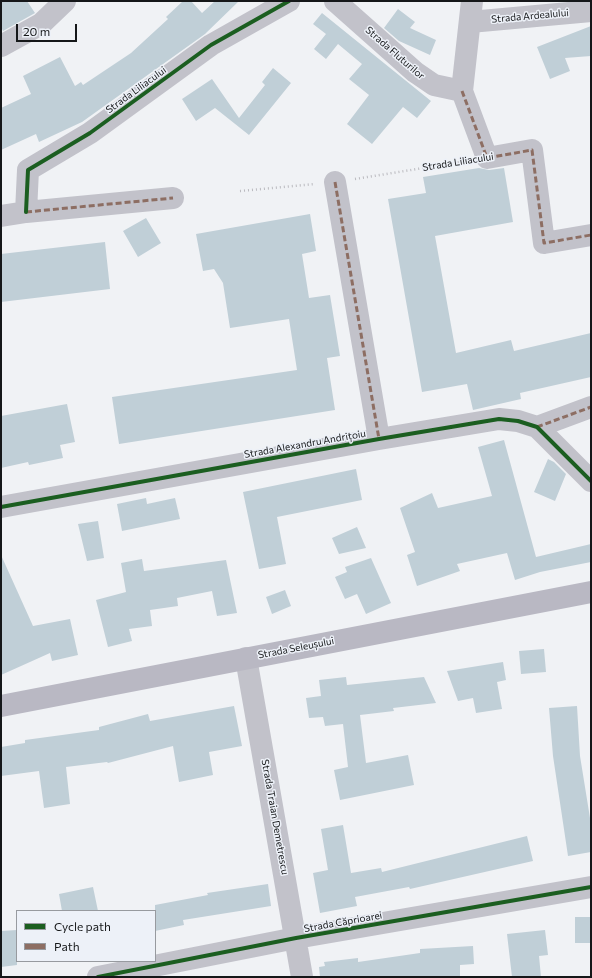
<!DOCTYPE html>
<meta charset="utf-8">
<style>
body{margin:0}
#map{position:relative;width:592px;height:978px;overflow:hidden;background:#f0f2f5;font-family:Commissioner,sans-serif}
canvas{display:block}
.frame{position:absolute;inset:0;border:2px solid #151719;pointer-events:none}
.legend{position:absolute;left:16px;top:910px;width:140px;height:52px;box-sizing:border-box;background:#edf1f8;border:1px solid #979a9f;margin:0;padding:5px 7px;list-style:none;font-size:12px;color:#151719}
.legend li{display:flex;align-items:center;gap:8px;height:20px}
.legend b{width:20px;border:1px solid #979a9f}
.scale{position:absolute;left:16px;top:24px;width:61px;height:18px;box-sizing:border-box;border:2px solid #151719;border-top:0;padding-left:5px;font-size:12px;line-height:14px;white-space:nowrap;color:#151719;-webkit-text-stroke:3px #edf1f8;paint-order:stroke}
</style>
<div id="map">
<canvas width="592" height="978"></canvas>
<div class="frame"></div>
<ul class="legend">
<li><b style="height:5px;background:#1b5e20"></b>Cycle path</li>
<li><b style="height:5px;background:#8d6e63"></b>Path</li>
</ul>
<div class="scale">20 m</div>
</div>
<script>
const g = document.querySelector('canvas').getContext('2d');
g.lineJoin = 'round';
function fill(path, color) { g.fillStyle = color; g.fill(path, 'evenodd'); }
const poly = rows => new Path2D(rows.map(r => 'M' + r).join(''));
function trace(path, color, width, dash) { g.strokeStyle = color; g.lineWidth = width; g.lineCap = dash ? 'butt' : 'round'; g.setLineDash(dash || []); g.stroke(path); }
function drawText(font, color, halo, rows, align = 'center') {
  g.font = font + ' Commissioner,sans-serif'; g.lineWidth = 3; g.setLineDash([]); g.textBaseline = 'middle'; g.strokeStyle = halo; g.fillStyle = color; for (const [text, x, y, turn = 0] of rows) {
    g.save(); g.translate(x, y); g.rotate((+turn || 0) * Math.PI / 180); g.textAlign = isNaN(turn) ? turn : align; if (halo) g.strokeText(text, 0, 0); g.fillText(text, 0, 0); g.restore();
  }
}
fill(poly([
 [1,1,27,1,35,13,3,31,1,27],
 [183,1,191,1,202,13,215,1,239,1,205,34,82,122,39,142,36,134,1,150,1,108,31,94,23,76,60,57,75,86,81,82,83,85,131,53,168,19,166,17],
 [398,9,415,22,410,28,436,40,430,55,399,41,384,28],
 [322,13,431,101,417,118,403,107,372,144,347,124,369,95,349,79,362,64,338,44,326,59,314,49,326,34,313,24],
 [591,26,591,56,565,58,570,71,550,79,537,47],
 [273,68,291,83,249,135,215,108,196,121,182,99,212,79,239,118,265,85,262,82],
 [479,168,489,170,504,168,513,222,435,236,456,353,511,340,514,351,591,333,591,377,520,393,521,399,473,410,467,384,422,392,388,199,426,193,423,177],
 [310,214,316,251,302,254,309,298,330,295,340,356,327,358,335,410,119,444,112,397,297,370,289,319,230,328,223,283,214,269,203,271,196,234],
 [146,218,161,243,138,257,123,231],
 [105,242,110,289,1,302,1,254],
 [67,404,75,442,60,445,63,458,29,465,28,462,1,468,1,416],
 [504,440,536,557,591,544,591,562,540,572,515,580,507,553,457,564,460,571,417,586,407,555,415,552,400,508,432,493,438,508,492,496,478,447],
 [548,459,554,462,566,474,555,501,534,492],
 [356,469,362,500,277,517,286,564,259,569,243,492],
 [146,498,147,504,175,498,180,519,122,531,117,504],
 [98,521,104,558,87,561,78,524],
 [357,527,366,548,339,554,332,538],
 [1,555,33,626,70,619,78,655,52,661,50,653,1,675],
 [371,558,391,603,366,614,357,594,345,599,335,577,347,572,345,567],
 [142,559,144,571,226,560,237,613,217,616,212,591,177,598,178,606,150,610,152,626,129,629,132,641,108,647,96,600,126,592,121,563],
 [285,590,291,606,272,614,266,597],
 [544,649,546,672,521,674,519,651],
 [503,662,506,680,497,682,502,709,476,713,473,698,458,701,447,671],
 [346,677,347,685,424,677,436,703,393,708,394,711,360,715,366,763,408,755,414,785,340,800,334,770,348,767,343,724,325,726,323,717,309,718,306,698,321,696,319,680],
 [234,706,242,746,209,752,213,775,179,782,173,746,108,763,107,762,66,767,70,804,44,808,39,771,1,776,1,747,25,743,25,740,99,730,99,727,148,714,150,721],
 [577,706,580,756,590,818,591,818,591,852,568,856,553,756,549,708],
 [343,825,351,873,381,868,382,872,527,836,533,861,410,889,409,887,355,897,357,906,320,913,313,873,328,870,321,829],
 [268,884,271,906,183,920,184,925,155,931,155,905,208,895,207,893],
 [93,887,98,911,62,911,59,894],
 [575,917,591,917,591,943,575,943],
 [17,930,17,965,1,967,1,931],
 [545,930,548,955,539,956,541,977,512,977,507,934],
 [473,946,474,964,460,965,460,977,320,977,319,967,325,966,324,962,358,958,358,962,420,953,420,949]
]), '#c0cfd7');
trace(poly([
 [355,179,467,161],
 [240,191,315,184]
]), '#bababf', 2.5, [1, 3]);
trace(poly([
 [335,1,415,72,434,85,462,91],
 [472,1,462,91,487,158,532,150,544,243,591,235],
 [470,22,591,11],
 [1,46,41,24,65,1],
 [335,182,379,439],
 [26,212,28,170,90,133,211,45,289,1],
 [1,216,26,212,173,198],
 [537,427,591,407],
 [1,507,379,439,499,419,518,421,537,427,591,481],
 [246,658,302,977],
 [98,977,296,938,591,887]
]), '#c2c2ca', 22);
trace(poly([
 [1,706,591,592]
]), '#b9b8c3', 22);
trace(poly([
 [462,91,487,158,532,150,544,243,591,235],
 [335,182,379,439],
 [26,212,173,198],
 [537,427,591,407]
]), '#8d6e63', 3, [6, 3]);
trace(poly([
 [26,212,28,170,90,133,211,45,289,1],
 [1,507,379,439,499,419,518,421,537,427,591,481],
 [98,977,296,938,591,887]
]), '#1b5e20', 4);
drawText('10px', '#151719', '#edf1f8', [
 ["Strada Ardealului",530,16,-5],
 ["Strada Fluturilor",395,53,41],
 ["Strada Liliacului",136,90,-36],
 ["Strada Liliacului",458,162,-9],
 ["Strada Alexandru Andrițoiu",305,444,-10],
 ["Strada Seleușului",296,648,-11],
 ["Strada Traian Demetrescu",275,817,80],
 ["Strada Căprioarei",343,922,-10]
]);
</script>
